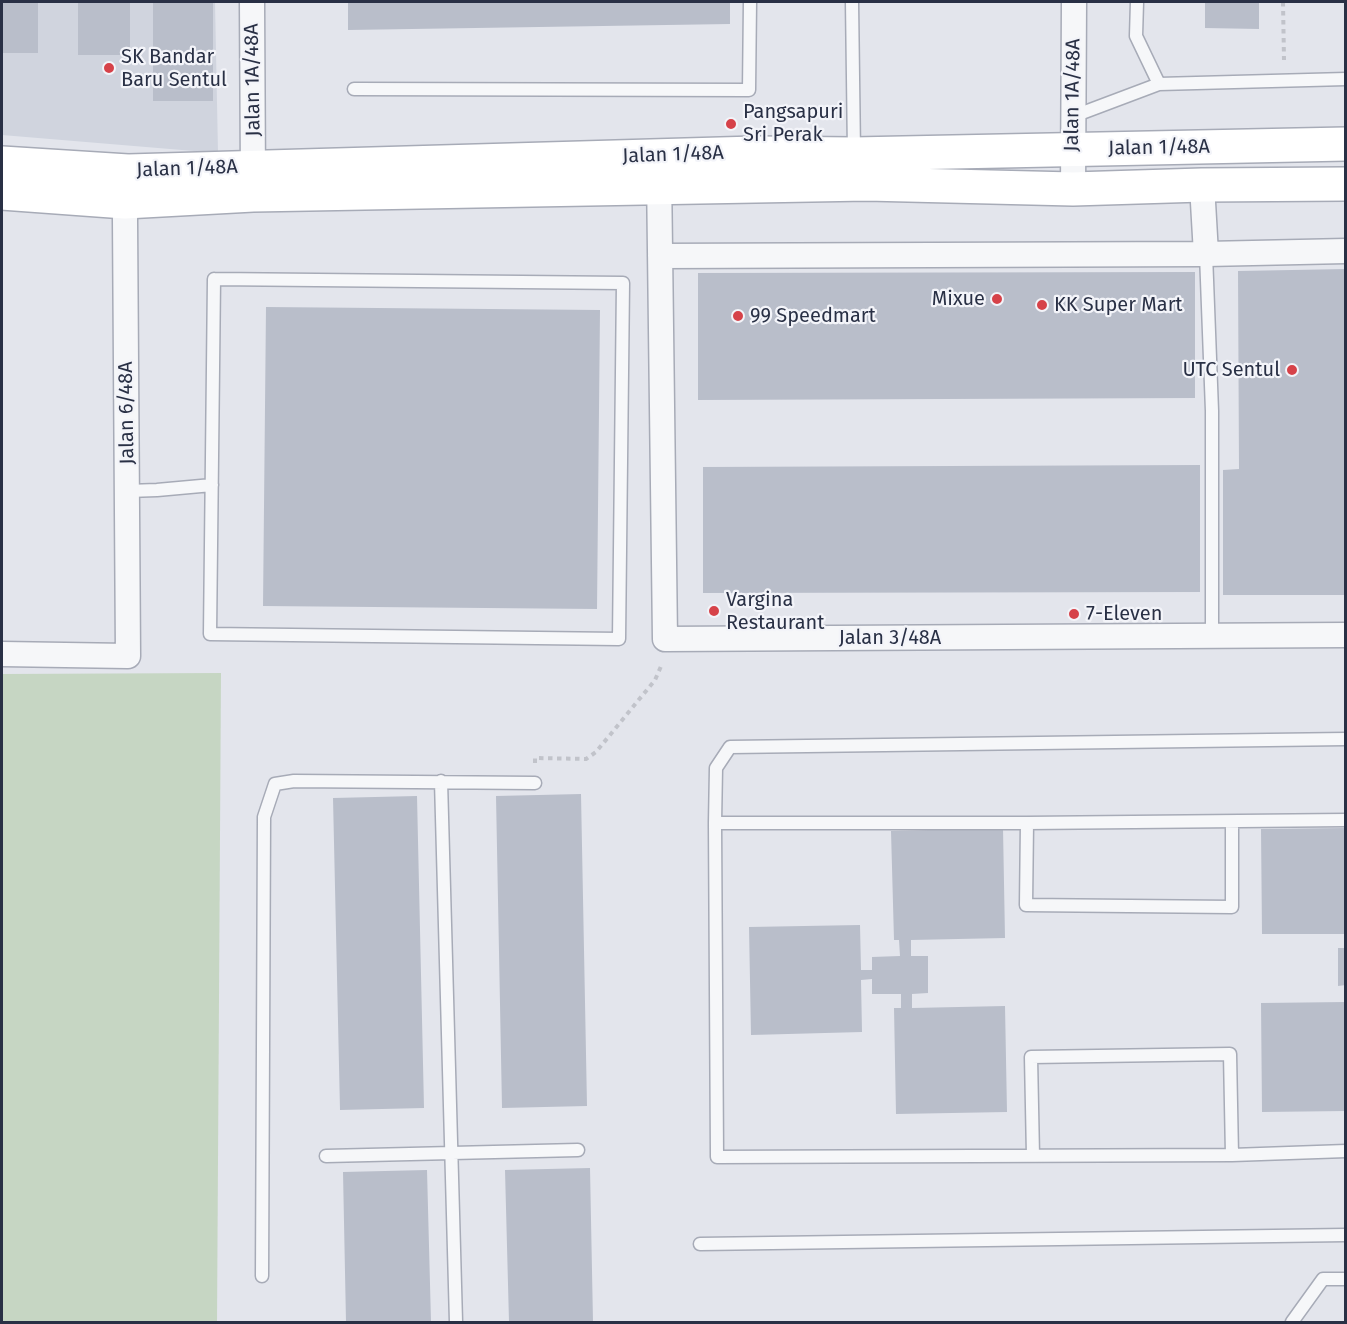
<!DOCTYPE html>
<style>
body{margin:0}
#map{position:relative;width:1347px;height:1324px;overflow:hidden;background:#e3e5ec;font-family:"Fira Sans",sans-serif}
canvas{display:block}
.frame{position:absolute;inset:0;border:3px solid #293045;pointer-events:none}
</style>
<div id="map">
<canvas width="1347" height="1324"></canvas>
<div class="frame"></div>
</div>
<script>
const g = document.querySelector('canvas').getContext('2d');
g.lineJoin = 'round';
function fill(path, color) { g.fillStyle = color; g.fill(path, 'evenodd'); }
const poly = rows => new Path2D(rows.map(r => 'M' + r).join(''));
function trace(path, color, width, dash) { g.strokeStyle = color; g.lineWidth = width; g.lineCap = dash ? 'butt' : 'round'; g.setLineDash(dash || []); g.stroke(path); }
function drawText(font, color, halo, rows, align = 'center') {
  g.font = font + ' "Fira Sans",sans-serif'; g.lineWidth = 4.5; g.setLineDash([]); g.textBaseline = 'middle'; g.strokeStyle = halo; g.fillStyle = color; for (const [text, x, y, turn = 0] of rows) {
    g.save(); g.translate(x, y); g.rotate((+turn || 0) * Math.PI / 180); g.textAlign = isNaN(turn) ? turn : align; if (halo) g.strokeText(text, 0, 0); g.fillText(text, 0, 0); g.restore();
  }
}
fill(poly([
 [2,2,215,2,218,153,2,135]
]), '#d0d4de');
fill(poly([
 [221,673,217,1322,2,1322,2,674]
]), '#c6d6c3');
fill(poly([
 [2,2,38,2,38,53,2,53],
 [78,2,130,2,130,55,78,55],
 [153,2,213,2,213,101,153,101],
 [348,2,730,2,730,24,348,30],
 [1205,2,1259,2,1259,29,1205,28],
 [1346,269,1346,595,1223,595,1223,470,1239,469,1238,271],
 [1195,272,1195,398,698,400,698,273],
 [266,307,600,310,597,609,263,606],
 [1200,465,1200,592,703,593,703,467],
 [581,794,587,1106,502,1108,496,796],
 [417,796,424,1108,340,1110,333,798],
 [1003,828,1005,938,911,940,911,956,928,956,928,993,912,994,912,1008,1005,1006,1007,1112,896,1114,894,1008,901,1008,901,994,872,994,872,979,861,980,862,1032,751,1035,749,927,860,925,861,970,872,970,872,957,900,956,899,940,894,940,891,831],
 [1346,828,1346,934,1262,934,1261,829],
 [1338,948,1346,948,1346,985,1338,986],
 [1346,1002,1346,1111,1262,1112,1261,1003],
 [590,1168,593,1322,509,1322,505,1170],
 [427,1170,431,1322,346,1322,343,1172]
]), '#b9beca');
const service = poly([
 [852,2,854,153],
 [1137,2,1136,36,1159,84],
 [354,89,749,90,750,2],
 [1074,116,1159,84,1346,79],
 [1206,254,1212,411,1212,636],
 [214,279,623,283,619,639,210,634,214,279],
 [128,491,157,490,212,485],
 [1346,739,730,747,716,768,715,823,717,1157,1232,1155,1346,1151],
 [441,781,456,1322],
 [715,823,1027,823,1346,820],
 [1027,823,1026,905,1232,907,1232,822],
 [326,1156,578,1150],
 [1033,1156,1031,1057,1230,1054,1232,1155],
 [700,1244,1346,1235],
 [262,1276,264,817,275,784,294,781,535,783],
 [1292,1322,1323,1279,1346,1279]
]);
const minor = poly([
 [252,2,253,182],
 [659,173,665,639,1346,635],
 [1202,185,1206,254],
 [1073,189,1074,2],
 [660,256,1206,254,1346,251],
 [2,654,128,656,125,219,127,185]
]);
const secondary = poly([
 [2,163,128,171,755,153,854,154,1346,144],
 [2,193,125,202,253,195,867,184,1073,189,1202,185,1346,184]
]);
trace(service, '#a7abb7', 15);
trace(minor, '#a7abb7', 27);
trace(secondary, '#a7abb7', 36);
trace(poly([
 [1283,2,1284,60],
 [535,763,535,758,586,759,596,752,655,680,662,664]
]), '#c1c3ca', 4, [4.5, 4.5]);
trace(service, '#f6f7f9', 12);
trace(minor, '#f6f7f9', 24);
trace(secondary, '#fff', 33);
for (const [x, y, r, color] of [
 [109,68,6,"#d64249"],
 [731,124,6,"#d64249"],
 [997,299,6,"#d64249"],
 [1042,305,6,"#d64249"],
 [738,316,6,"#d64249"],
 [1292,370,6,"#d64249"],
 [714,611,6,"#d64249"],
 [1074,614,6,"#d64249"]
]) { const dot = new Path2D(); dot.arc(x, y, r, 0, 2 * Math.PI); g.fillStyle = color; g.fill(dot); trace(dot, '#f3f4f9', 2); }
drawText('20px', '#293045', '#f3f4f9', [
 ["SK Bandar",121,57],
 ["Baru Sentul",121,80],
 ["Pangsapuri",743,112],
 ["Sri Perak",743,135],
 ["Mixue",985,299,"right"],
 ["KK Super Mart",1054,305],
 ["99 Speedmart",750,316],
 ["UTC Sentul",1280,370,"right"],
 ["Vargina",726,600],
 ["Restaurant",726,623],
 ["7-Eleven",1086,614]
], 'left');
drawText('20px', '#293045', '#f3f4f9', [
 ["Jalan 1A/48A",253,80,-91],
 ["Jalan 1A/48A",1073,95,-89],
 ["Jalan 1/48A",1159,148,-1],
 ["Jalan 1/48A",673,155,-2],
 ["Jalan 1/48A",187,169,-2],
 ["Jalan 6/48A",127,413,-91],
 ["Jalan 3/48A",890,638]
]);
</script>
